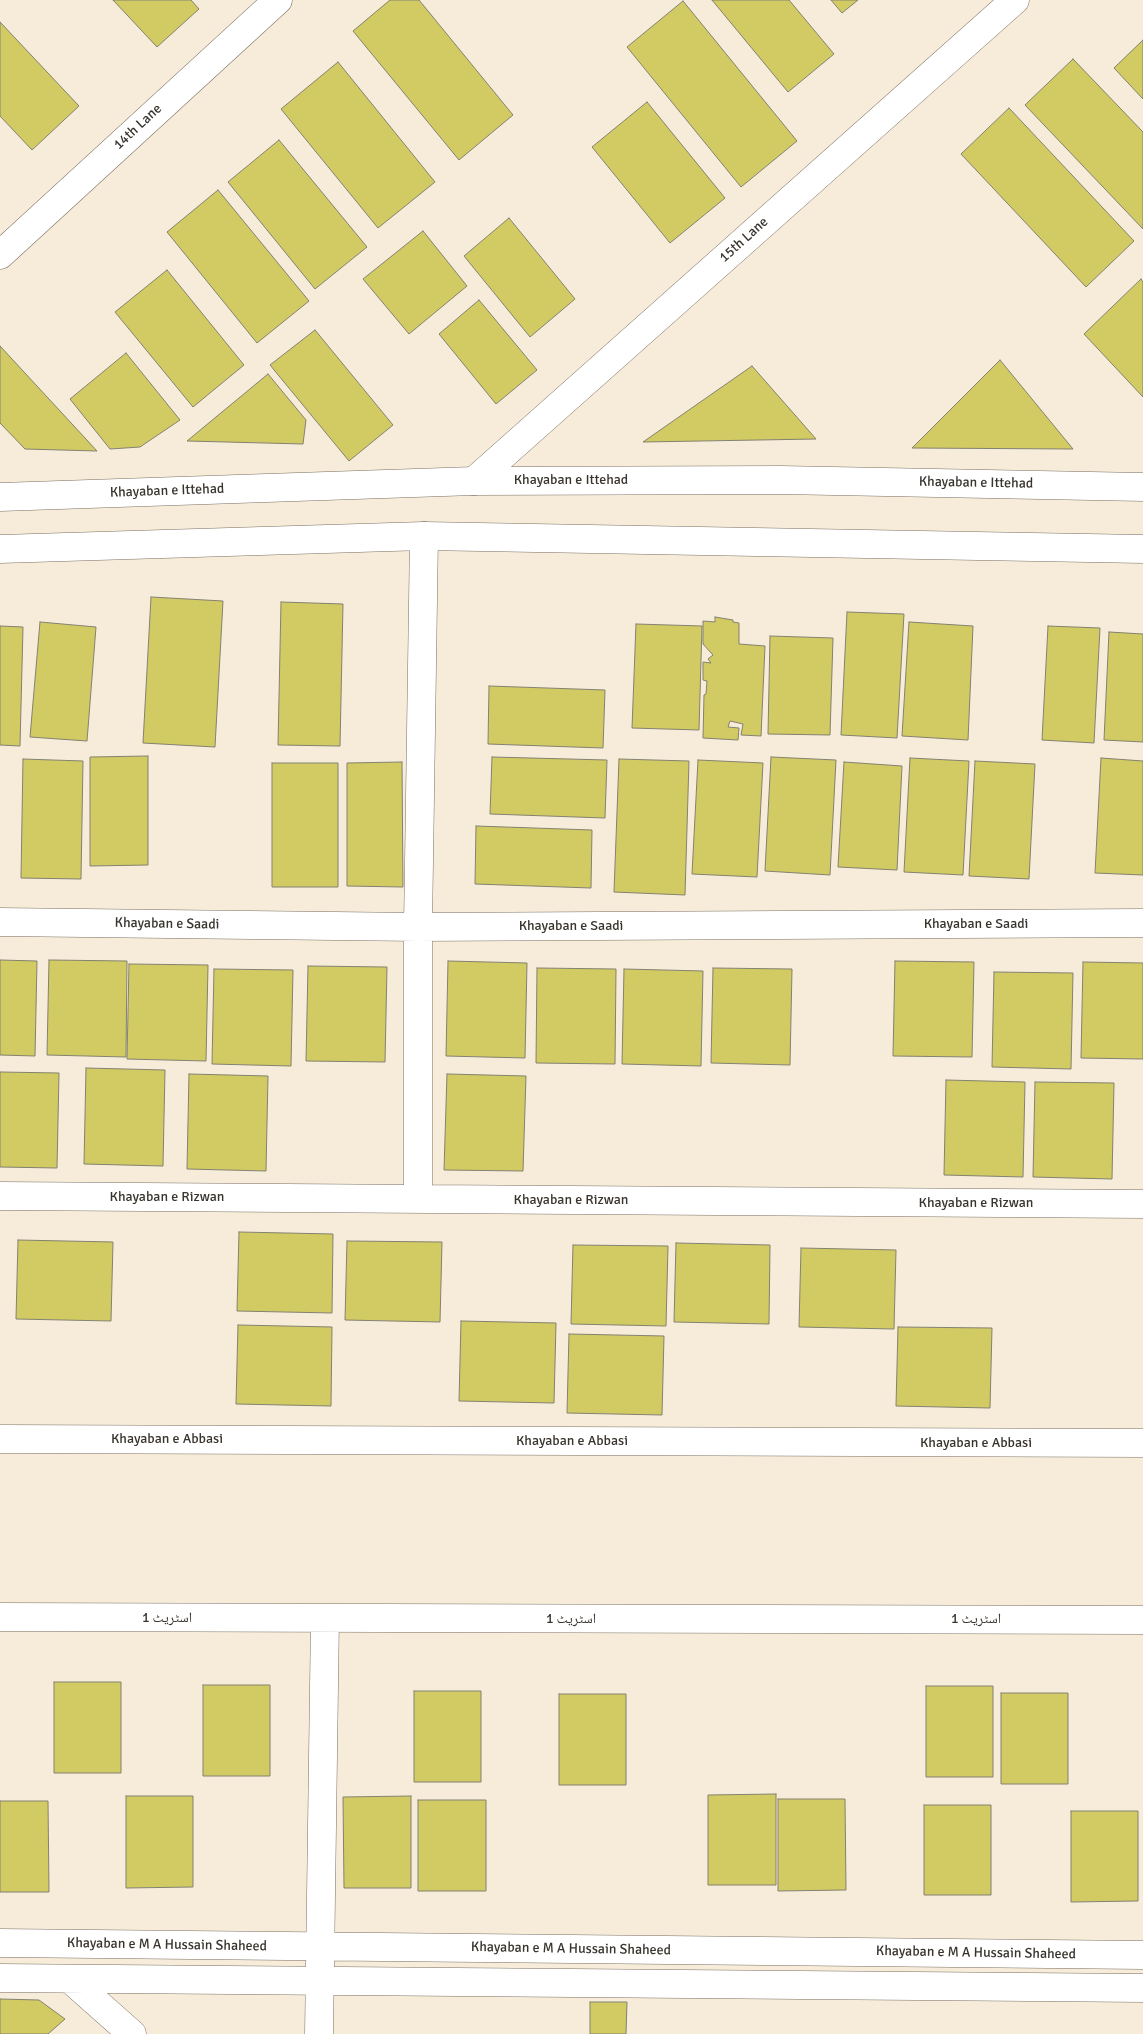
<!DOCTYPE html>
<meta charset="utf-8">
<style>
body{margin:0}
canvas{display:block;background:#f7ebda}
</style>
<canvas width="1143" height="2034"></canvas>
<script>
const g = document.querySelector('canvas').getContext('2d');
g.lineJoin = 'round';
function fill(path, color) { g.fillStyle = color; g.fill(path, 'evenodd'); }
const poly = rows => new Path2D(rows.map(r => 'M' + r).join(''));
function trace(path, color, width, dash) { g.strokeStyle = color; g.lineWidth = width; g.lineCap = dash ? 'butt' : 'round'; g.setLineDash(dash || []); g.stroke(path); }
function drawText(font, color, halo, rows, align = 'center') {
  g.font = font + ' Signika,"Noto Naskh Arabic",sans-serif'; g.lineWidth = 5; g.setLineDash([]); g.textBaseline = 'middle'; g.strokeStyle = halo; g.fillStyle = color; for (const [text, x, y, turn = 0] of rows) {
    g.save(); g.translate(x, y); g.rotate((+turn || 0) * Math.PI / 180); g.textAlign = isNaN(turn) ? turn : align; if (halo) g.strokeText(text, 0, 0); g.fillText(text, 0, 0); g.restore();
  }
}
const building = poly([
 [113,0,191,0,199,9,157,47,113,0],
 [390,0,419,0,513,115,459,160,353,31,390,0],
 [712,0,789,0,834,54,788,92,712,0],
 [831,0,858,0,842,13,831,0],
 [683,1,797,141,741,187,627,47,683,1],
 [0,22,79,106,32,150,0,116,0,22],
 [1143,40,1143,99,1114,68,1143,40],
 [1073,59,1143,132,1143,229,1025,105,1073,59],
 [338,62,435,182,378,228,281,109,338,62],
 [647,102,725,198,670,243,592,147,647,102],
 [1009,108,1134,241,1086,287,961,154,1009,108],
 [279,140,367,247,315,289,228,182,279,140],
 [218,190,309,301,257,343,167,232,218,190],
 [509,218,575,299,530,337,464,256,509,218],
 [423,231,467,286,409,334,363,279,423,231],
 [167,270,244,365,193,407,115,312,167,270],
 [1141,279,1143,282,1143,397,1084,334,1141,279],
 [479,300,537,370,496,404,439,334,479,300],
 [315,330,393,425,349,461,270,365,315,330],
 [0,346,97,451,25,449,0,423,0,346],
 [126,353,180,420,140,447,110,449,70,399,126,353],
 [1000,360,1073,449,912,448,1000,360],
 [752,366,816,439,643,442,752,366],
 [268,374,306,420,303,444,187,441,268,374],
 [151,597,223,601,215,747,143,743,151,597],
 [281,602,343,604,340,746,278,745,281,602],
 [847,612,904,614,897,738,841,735,847,612],
 [715,617,733,620,733,622,739,623,739,644,765,646,761,736,741,735,743,724,730,721,728,727,739,728,738,740,703,738,704,695,706,694,707,681,703,680,703,662,711,663,708,659,713,655,703,644,703,621,715,622,715,617],
 [40,622,96,627,87,741,30,737,40,622],
 [909,622,973,626,968,740,902,736,909,622],
 [636,624,702,626,699,730,632,728,636,624],
 [0,626,23,627,20,746,0,745,0,626],
 [1048,626,1100,628,1094,743,1042,740,1048,626],
 [1109,632,1143,634,1143,742,1104,740,1109,632],
 [770,636,833,638,830,735,768,734,770,636],
 [489,686,605,690,603,748,488,744,489,686],
 [148,756,148,865,90,866,90,757,148,756],
 [492,757,607,760,605,818,490,814,492,757],
 [771,757,836,760,830,875,765,871,771,757],
 [910,758,969,761,963,875,904,872,910,758],
 [1101,758,1143,761,1143,875,1095,873,1101,758],
 [23,759,83,761,81,879,21,878,23,759],
 [619,759,689,761,685,895,614,892,619,759],
 [698,760,763,763,757,877,692,874,698,760],
 [975,761,1035,764,1029,879,969,876,975,761],
 [402,762,403,887,347,886,347,763,402,762],
 [844,762,902,766,897,870,838,867,844,762],
 [272,763,338,763,338,887,272,887,272,763],
 [476,826,592,830,591,888,475,884,476,826],
 [0,960,37,961,35,1056,0,1055,0,960],
 [49,960,127,961,126,1057,47,1055,49,960],
 [448,961,527,963,525,1058,446,1056,448,961],
 [895,961,974,962,972,1057,893,1056,895,961],
 [1083,962,1143,963,1143,1059,1081,1058,1083,962],
 [129,964,208,965,206,1061,127,1059,129,964],
 [308,966,387,967,385,1062,306,1061,308,966],
 [537,968,616,969,615,1064,536,1063,537,968],
 [713,968,792,969,790,1065,711,1063,713,968],
 [214,969,293,970,291,1066,212,1064,214,969],
 [624,969,703,971,701,1066,622,1064,624,969],
 [994,972,1073,973,1071,1069,992,1067,994,972],
 [86,1068,165,1070,163,1166,84,1164,86,1068],
 [0,1072,59,1073,57,1168,0,1167,0,1072],
 [189,1074,268,1076,266,1171,187,1169,189,1074],
 [447,1074,526,1076,523,1171,444,1170,447,1074],
 [946,1080,1025,1082,1023,1177,944,1175,946,1080],
 [1035,1082,1114,1083,1112,1179,1033,1177,1035,1082],
 [239,1232,333,1234,332,1313,237,1311,239,1232],
 [18,1240,113,1242,111,1321,16,1319,18,1240],
 [347,1241,442,1242,440,1322,345,1320,347,1241],
 [676,1243,770,1245,769,1324,674,1322,676,1243],
 [573,1245,668,1246,666,1326,571,1324,573,1245],
 [801,1248,896,1250,894,1329,799,1327,801,1248],
 [461,1321,556,1323,554,1403,459,1401,461,1321],
 [238,1325,332,1327,331,1406,236,1404,238,1325],
 [898,1327,992,1328,990,1408,896,1406,898,1327],
 [569,1334,664,1336,662,1415,567,1413,569,1334],
 [54,1682,121,1682,121,1773,54,1773,54,1682],
 [203,1685,270,1685,270,1776,203,1776,203,1685],
 [926,1686,993,1686,993,1777,926,1777,926,1686],
 [414,1691,481,1691,481,1782,414,1782,414,1691],
 [1001,1693,1068,1693,1068,1784,1001,1784,1001,1693],
 [559,1694,626,1694,626,1785,559,1785,559,1694],
 [776,1794,776,1885,708,1885,708,1795,776,1794],
 [126,1796,193,1796,193,1887,126,1888,126,1796],
 [411,1796,411,1888,344,1888,343,1797,411,1796],
 [778,1799,845,1799,846,1890,778,1891,778,1799],
 [418,1800,486,1800,486,1891,418,1891,418,1800],
 [0,1801,48,1801,49,1892,0,1892,0,1801],
 [924,1805,991,1805,991,1895,924,1895,924,1805],
 [1071,1811,1138,1811,1138,1901,1071,1902,1071,1811],
 [0,1999,39,2000,65,2019,48,2034,0,2034,0,1999],
 [590,2002,627,2002,626,2034,590,2034,590,2002]
]);
fill(building, '#d2ca63');
trace(building, '#838270', 1);
const minor = poly([
 [0,255,278,0],
 [474,481,1015,0],
 [0,922,418,927,1143,923],
 [0,1196,1143,1204],
 [418,1199,418,927,424,536],
 [0,1439,1143,1443],
 [0,1617,1143,1620],
 [0,1943,1143,1955],
 [0,1978,1143,1988],
 [70,1979,132,2034],
 [319,2034,325,1618]
]);
const primary = poly([
 [0,497,474,481,781,480,1143,487],
 [0,549,424,536,1143,549]
]);
trace(minor, '#7c7062', 29);
trace(primary, '#7c7062', 29);
trace(minor, '#fff', 28);
trace(primary, '#fff', 28);
drawText('14px', '#39342e', '#fff', [
 ["14th Lane",138,127,-43],
 ["15th Lane",744,240,-42],
 ["Khayaban e Ittehad",571,480],
 ["Khayaban e Ittehad",976,483,1],
 ["Khayaban e Ittehad",167,491,-2],
 ["Khayaban e Saadi",167,924,1],
 ["Khayaban e Saadi",976,924],
 ["Khayaban e Saadi",571,926],
 ["Khayaban e Rizwan",167,1197],
 ["Khayaban e Rizwan",571,1200],
 ["Khayaban e Rizwan",976,1203],
 ["Khayaban e Abbasi",167,1439],
 ["Khayaban e Abbasi",572,1441],
 ["Khayaban e Abbasi",976,1443],
 ["اسٹریٹ 1",167,1618],
 ["اسٹریٹ 1",571,1619],
 ["اسٹریٹ 1",976,1619],
 ["Khayaban e M A Hussain Shaheed",167,1945,1],
 ["Khayaban e M A Hussain Shaheed",571,1949,1],
 ["Khayaban e M A Hussain Shaheed",976,1953,1]
]);
</script>
